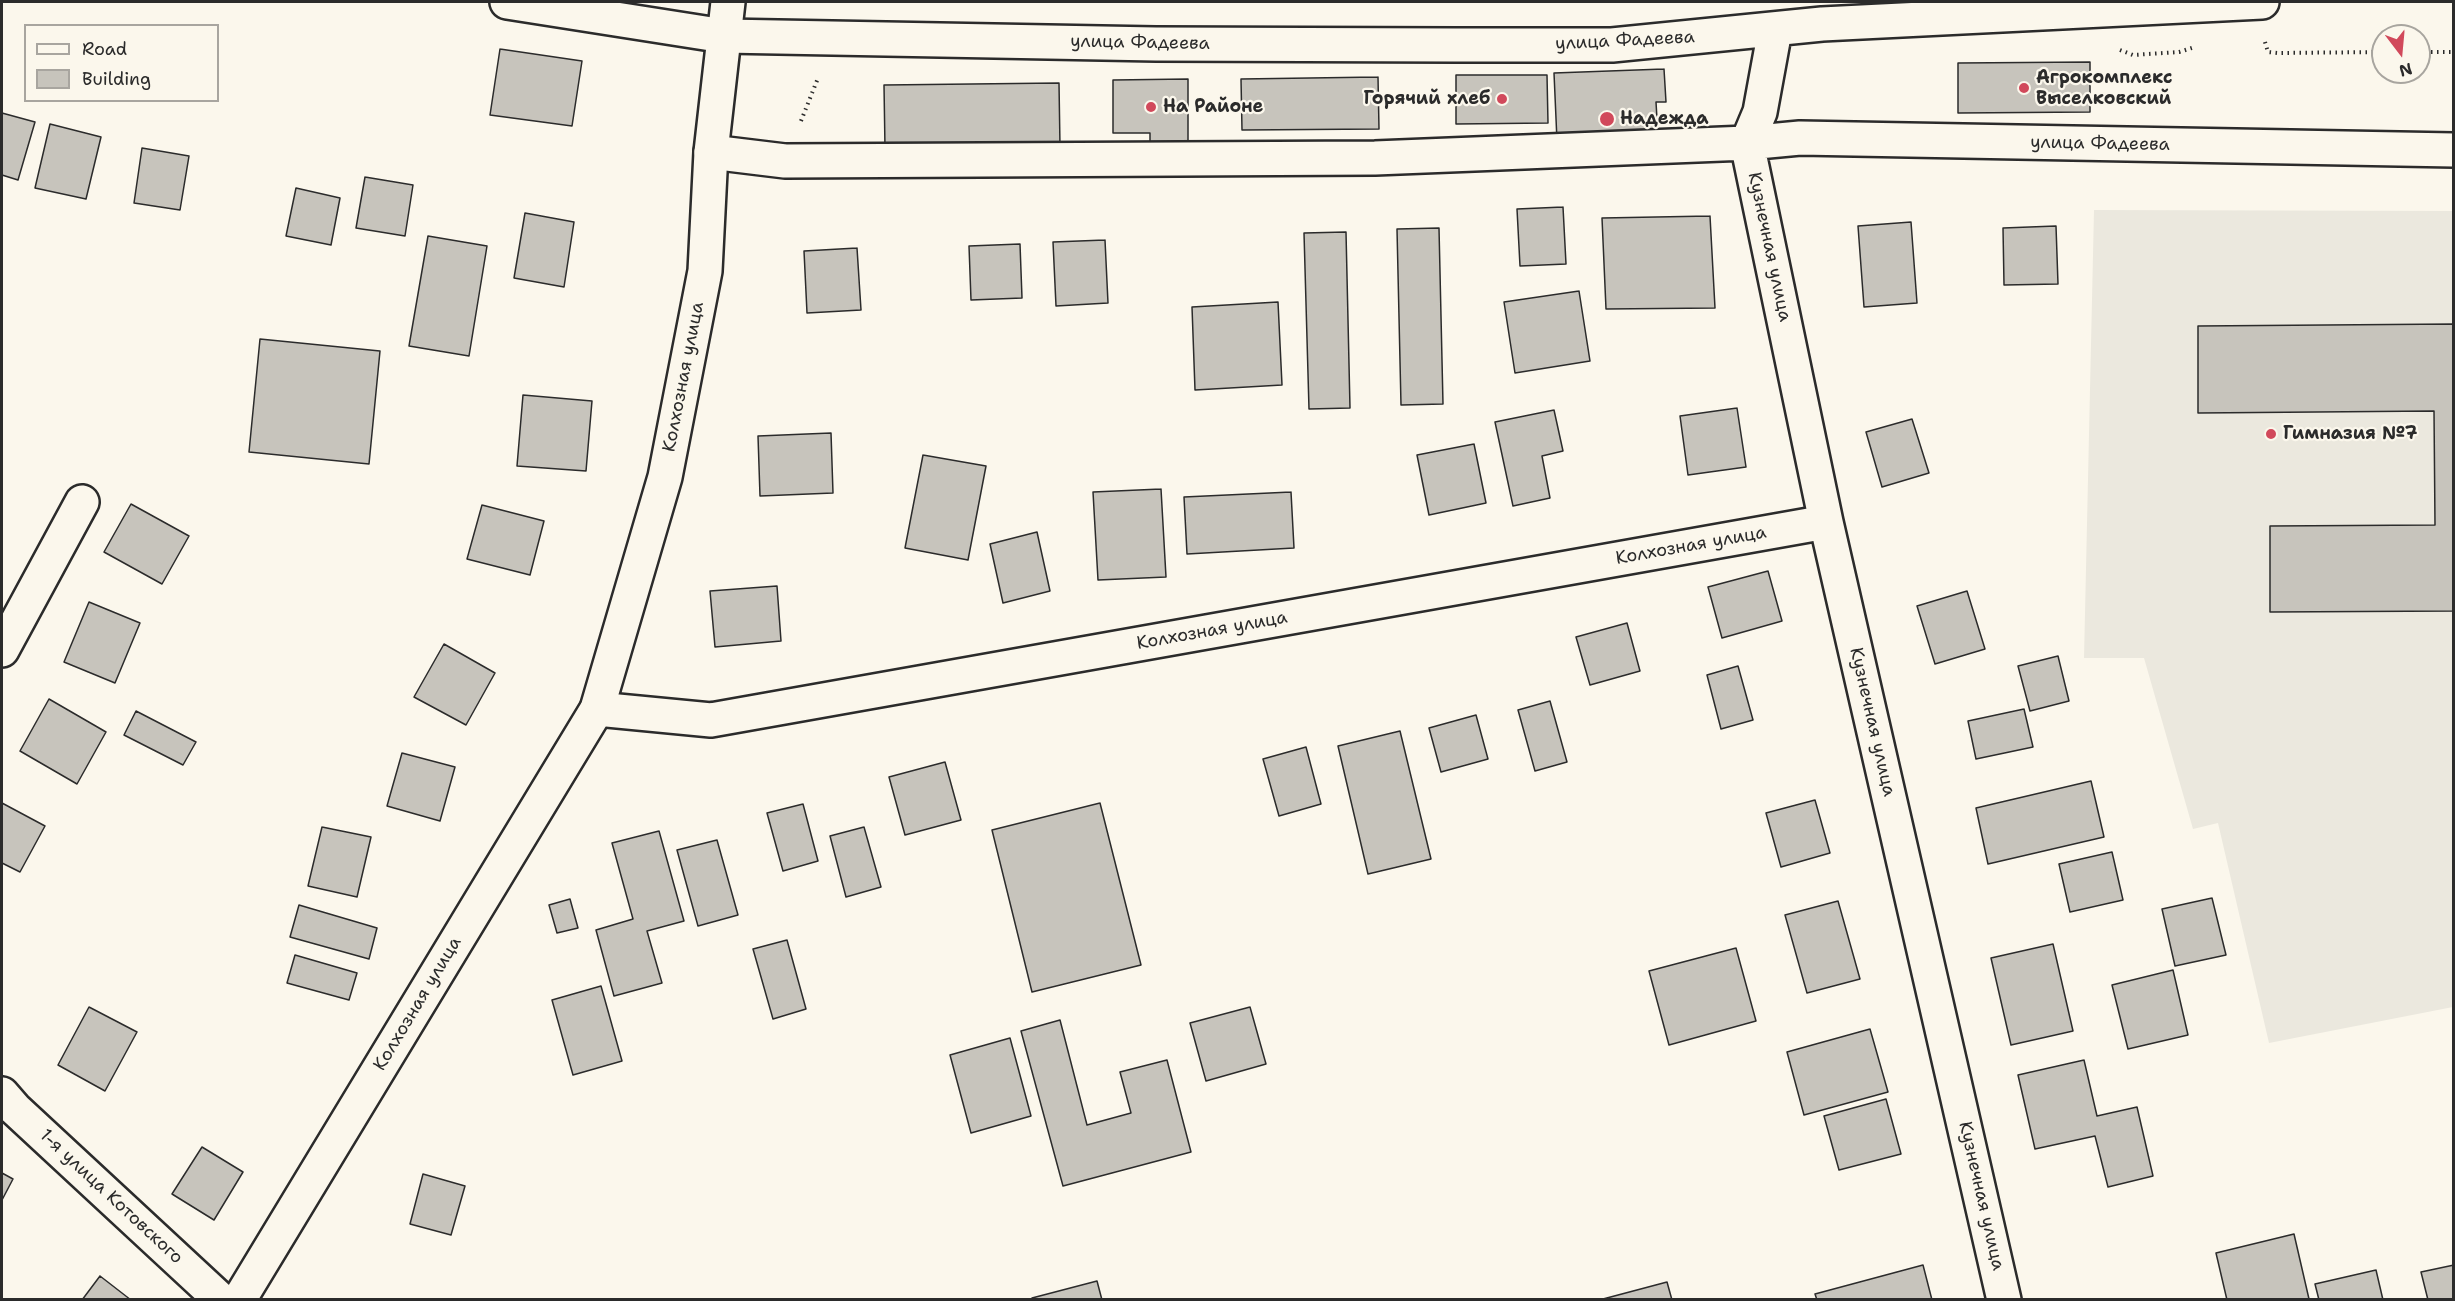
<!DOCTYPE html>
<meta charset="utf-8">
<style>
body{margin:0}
#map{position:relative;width:2455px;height:1301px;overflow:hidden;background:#fbf7ec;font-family:"Shantell Sans",sans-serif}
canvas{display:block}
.frame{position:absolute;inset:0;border:3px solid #2b2b2b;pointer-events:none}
.legend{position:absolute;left:24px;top:24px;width:195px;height:78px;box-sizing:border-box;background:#fbf7ec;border:2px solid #a8a59f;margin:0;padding:8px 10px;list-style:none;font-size:18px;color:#2b2b2b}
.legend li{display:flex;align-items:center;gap:12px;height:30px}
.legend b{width:30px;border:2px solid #a8a59f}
.north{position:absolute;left:2371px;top:24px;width:60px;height:60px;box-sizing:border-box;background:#fbf7ec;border:2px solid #a8a59f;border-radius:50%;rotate:164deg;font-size:16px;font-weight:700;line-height:24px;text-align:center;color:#2b2b2b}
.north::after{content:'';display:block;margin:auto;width:21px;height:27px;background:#d1495b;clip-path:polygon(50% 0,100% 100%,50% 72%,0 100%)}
</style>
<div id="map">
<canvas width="2455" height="1301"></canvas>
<div class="frame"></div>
<ul class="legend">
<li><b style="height:8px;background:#fbf7ec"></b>Road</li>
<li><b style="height:16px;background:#c7c4bc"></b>Building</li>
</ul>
<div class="north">N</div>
</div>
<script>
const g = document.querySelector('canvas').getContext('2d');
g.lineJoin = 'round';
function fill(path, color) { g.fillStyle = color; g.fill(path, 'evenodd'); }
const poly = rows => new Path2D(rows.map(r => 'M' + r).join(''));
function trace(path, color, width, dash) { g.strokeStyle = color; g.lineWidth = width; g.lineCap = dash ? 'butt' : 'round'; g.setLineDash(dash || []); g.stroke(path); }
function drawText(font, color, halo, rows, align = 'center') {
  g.font = font + ' "Shantell Sans",sans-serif'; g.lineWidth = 4.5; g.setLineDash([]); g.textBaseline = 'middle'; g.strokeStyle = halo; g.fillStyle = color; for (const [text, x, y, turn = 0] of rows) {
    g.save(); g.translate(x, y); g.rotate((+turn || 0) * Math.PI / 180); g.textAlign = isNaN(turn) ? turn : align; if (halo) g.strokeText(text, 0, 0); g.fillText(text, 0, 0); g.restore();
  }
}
fill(poly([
 [2094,210,2453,211,2453,1007,2269,1043,2218,823,2193,829,2144,658,2084,658]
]), '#ebe8de');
const building = poly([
 [500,49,582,61,572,126,490,115,500,49],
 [2090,62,2090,112,1958,113,1958,63,2090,62],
 [1664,69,1666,102,1656,102,1658,136,1557,141,1554,73,1664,69],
 [1456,75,1547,75,1548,123,1456,124,1456,75],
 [1378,77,1379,129,1242,130,1241,79,1378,77],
 [1188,79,1188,144,1150,144,1150,133,1113,133,1113,80,1188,79],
 [1059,83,1060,147,885,149,884,85,1059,83],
 [2,113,35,122,18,180,2,175,2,113],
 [50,124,101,137,86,199,35,188,50,124],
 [142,148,189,156,180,210,134,203,142,148],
 [365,177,413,185,405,236,356,228,365,177],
 [296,188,340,198,331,245,286,236,296,188],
 [1563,207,1566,264,1520,266,1517,209,1563,207],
 [525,213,574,222,564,287,514,278,525,213],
 [1710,216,1715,308,1606,309,1602,218,1710,216],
 [1911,222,1917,303,1864,307,1858,226,1911,222],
 [2056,226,2058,284,2004,285,2003,228,2056,226],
 [1439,228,1443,404,1401,405,1397,229,1439,228],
 [1346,232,1350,408,1309,409,1304,233,1346,232],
 [428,236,487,246,469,356,409,346,428,236],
 [1105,240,1108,303,1056,306,1053,242,1105,240],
 [1020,244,1022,298,971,300,969,246,1020,244],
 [857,248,861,310,807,313,804,251,857,248],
 [1579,291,1590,361,1515,373,1504,302,1579,291],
 [1278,302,1282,385,1195,390,1192,307,1278,302],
 [2454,324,2454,611,2270,612,2270,526,2435,525,2434,411,2198,413,2198,326,2454,324],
 [260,339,380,351,369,464,249,452,260,339],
 [523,395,592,401,586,471,517,466,523,395],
 [1737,408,1746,467,1688,475,1680,416,1737,408],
 [1554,410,1563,451,1542,456,1550,498,1513,506,1495,422,1554,410],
 [1912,419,1929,473,1882,487,1866,432,1912,419],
 [831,433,833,493,760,496,758,436,831,433],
 [1474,444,1486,503,1429,515,1417,455,1474,444],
 [923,455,986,466,968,560,905,548,923,455],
 [1161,489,1166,577,1098,580,1093,492,1161,489],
 [1291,492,1294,548,1187,554,1184,497,1291,492],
 [131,504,189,536,162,584,104,552,131,504],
 [482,505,544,521,530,575,467,559,482,505],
 [1037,532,1050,591,1003,603,990,544,1037,532],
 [1768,571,1782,621,1722,638,1708,587,1768,571],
 [777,586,781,641,715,647,710,591,777,586],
 [1967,591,1985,649,1935,664,1917,606,1967,591],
 [89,602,140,623,115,683,64,662,89,602],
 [1627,623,1640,671,1590,685,1576,637,1627,623],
 [444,644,495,673,466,725,414,697,444,644],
 [2058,656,2069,701,2030,711,2018,666,2058,656],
 [1738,666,1753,720,1721,729,1707,675,1738,666],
 [49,699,106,732,77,784,20,751,49,699],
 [1550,701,1567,762,1535,771,1518,710,1550,701],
 [2024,709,2033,747,1976,759,1968,721,2024,709],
 [136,711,196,742,183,765,124,735,136,711],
 [1476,715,1488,759,1441,772,1429,728,1476,715],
 [1400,731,1431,859,1368,874,1338,746,1400,731],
 [1306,747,1321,804,1279,816,1263,759,1306,747],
 [402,753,455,767,440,821,387,806,402,753],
 [945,762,961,820,905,835,889,777,945,762],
 [2091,781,2104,837,1988,864,1976,808,2091,781],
 [1815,800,1830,853,1781,867,1766,813,1815,800],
 [2,803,45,826,20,872,2,863,2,803],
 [1100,803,1141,965,1032,992,992,830,1100,803],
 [803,804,818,861,783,871,767,813,803,804],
 [322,827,371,837,357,897,308,886,322,827],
 [864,827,881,887,846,897,830,836,864,827],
 [659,831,684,921,647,931,662,983,614,996,596,930,633,919,612,843,659,831],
 [717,840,738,915,698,926,677,850,717,840],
 [2112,852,2123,900,2070,912,2059,864,2112,852],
 [2212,898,2226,955,2175,966,2162,909,2212,898],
 [570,899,578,928,557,933,549,905,570,899],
 [1838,901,1860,979,1807,993,1785,915,1838,901],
 [299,905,377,928,369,959,290,937,299,905],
 [787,940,806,1009,773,1019,753,949,787,940],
 [2053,944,2073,1031,2011,1045,1991,958,2053,944],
 [1736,948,1756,1021,1669,1045,1649,971,1736,948],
 [295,955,357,973,349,1000,287,983,295,955],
 [2173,970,2188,1035,2128,1049,2112,985,2173,970],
 [601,986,622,1061,573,1075,552,1000,601,986],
 [89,1007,137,1032,105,1091,58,1065,89,1007],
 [1250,1007,1266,1064,1206,1081,1190,1023,1250,1007],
 [1060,1020,1087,1125,1131,1113,1120,1072,1167,1060,1191,1152,1063,1186,1021,1031,1060,1020],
 [1870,1029,1888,1092,1804,1115,1787,1052,1870,1029],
 [1010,1038,1031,1116,971,1133,950,1055,1010,1038],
 [2084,1060,2097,1116,2137,1107,2153,1176,2108,1187,2095,1136,2035,1149,2018,1075,2084,1060],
 [1886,1099,1901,1154,1839,1170,1824,1116,1886,1099],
 [202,1147,243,1172,214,1220,172,1194,202,1147],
 [2,1173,13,1179,2,1200,2,1173],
 [423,1174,465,1186,451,1235,410,1224,423,1174],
 [2294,1234,2309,1299,2227,1300,2216,1253,2294,1234],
 [1923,1265,1932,1300,1817,1300,1815,1294,1923,1265],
 [2454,1265,2454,1300,2428,1300,2421,1272,2454,1265],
 [2376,1270,2383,1300,2319,1300,2315,1284,2376,1270],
 [100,1276,131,1300,82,1300,100,1276],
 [1097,1281,1102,1300,1032,1300,1032,1298,1097,1281],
 [1667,1282,1672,1300,1603,1300,1603,1299,1667,1282]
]);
fill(building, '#c7c4bc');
trace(building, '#2b2b2b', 1.5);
const minor = poly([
 [507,2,724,36,1156,44,1455,45,1612,45,1822,24,2262,2],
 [1747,143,1826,522,2004,1300],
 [1747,143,1760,112,1775,30],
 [711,152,785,161,1375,158,1747,143,1800,138,2454,150],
 [2,650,82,502],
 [597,709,711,720,1826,522],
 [2,1094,15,1109,221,1300]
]);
const secondary = poly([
 [239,1300,597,709,665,477,705,271,711,152,728,2]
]);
trace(minor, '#2b2b2b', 38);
trace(secondary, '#2b2b2b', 38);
trace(poly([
 [2265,42,2268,52,2278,53,2383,52],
 [2120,50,2133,55,2179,52,2195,47],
 [2419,52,2454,52],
 [801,121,818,78]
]), '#2b2b2b', 4, [1.5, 4.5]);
trace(minor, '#fbf7ec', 33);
trace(secondary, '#fbf7ec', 33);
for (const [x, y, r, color] of [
 [2024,88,6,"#d1495b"],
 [1502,99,6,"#d1495b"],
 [1151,107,6,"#d1495b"],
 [1607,119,8,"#d1495b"],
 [2271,434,6,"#d1495b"]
]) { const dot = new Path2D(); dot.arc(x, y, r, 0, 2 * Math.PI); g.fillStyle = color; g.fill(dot); trace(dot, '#fbf7ec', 2); }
drawText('18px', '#2b2b2b', '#fbf7ec', [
 ["улица Фадеева",1625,41,-3],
 ["улица Фадеева",1140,43,1],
 ["улица Фадеева",2100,144,1],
 ["Кузнечная улица",1769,247,78],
 ["Колхозная улица",684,377,-79],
 ["Колхозная улица",1691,546,-10],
 ["Колхозная улица",1212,631,-10],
 ["Кузнечная улица",1872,722,77],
 ["Колхозная улица",418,1004,-59],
 ["Кузнечная улица",1981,1196,77],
 ["1-я улица Котовского",111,1197,43]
]);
drawText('bold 18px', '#2b2b2b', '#fbf7ec', [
 ["Агрокомплекс",2036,78],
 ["Выселковский",2036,99],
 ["Горячий хлеб",1490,99,"right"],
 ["На Районе",1163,107],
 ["Надежда",1620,119],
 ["Гимназия №7",2283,434]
], 'left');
</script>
